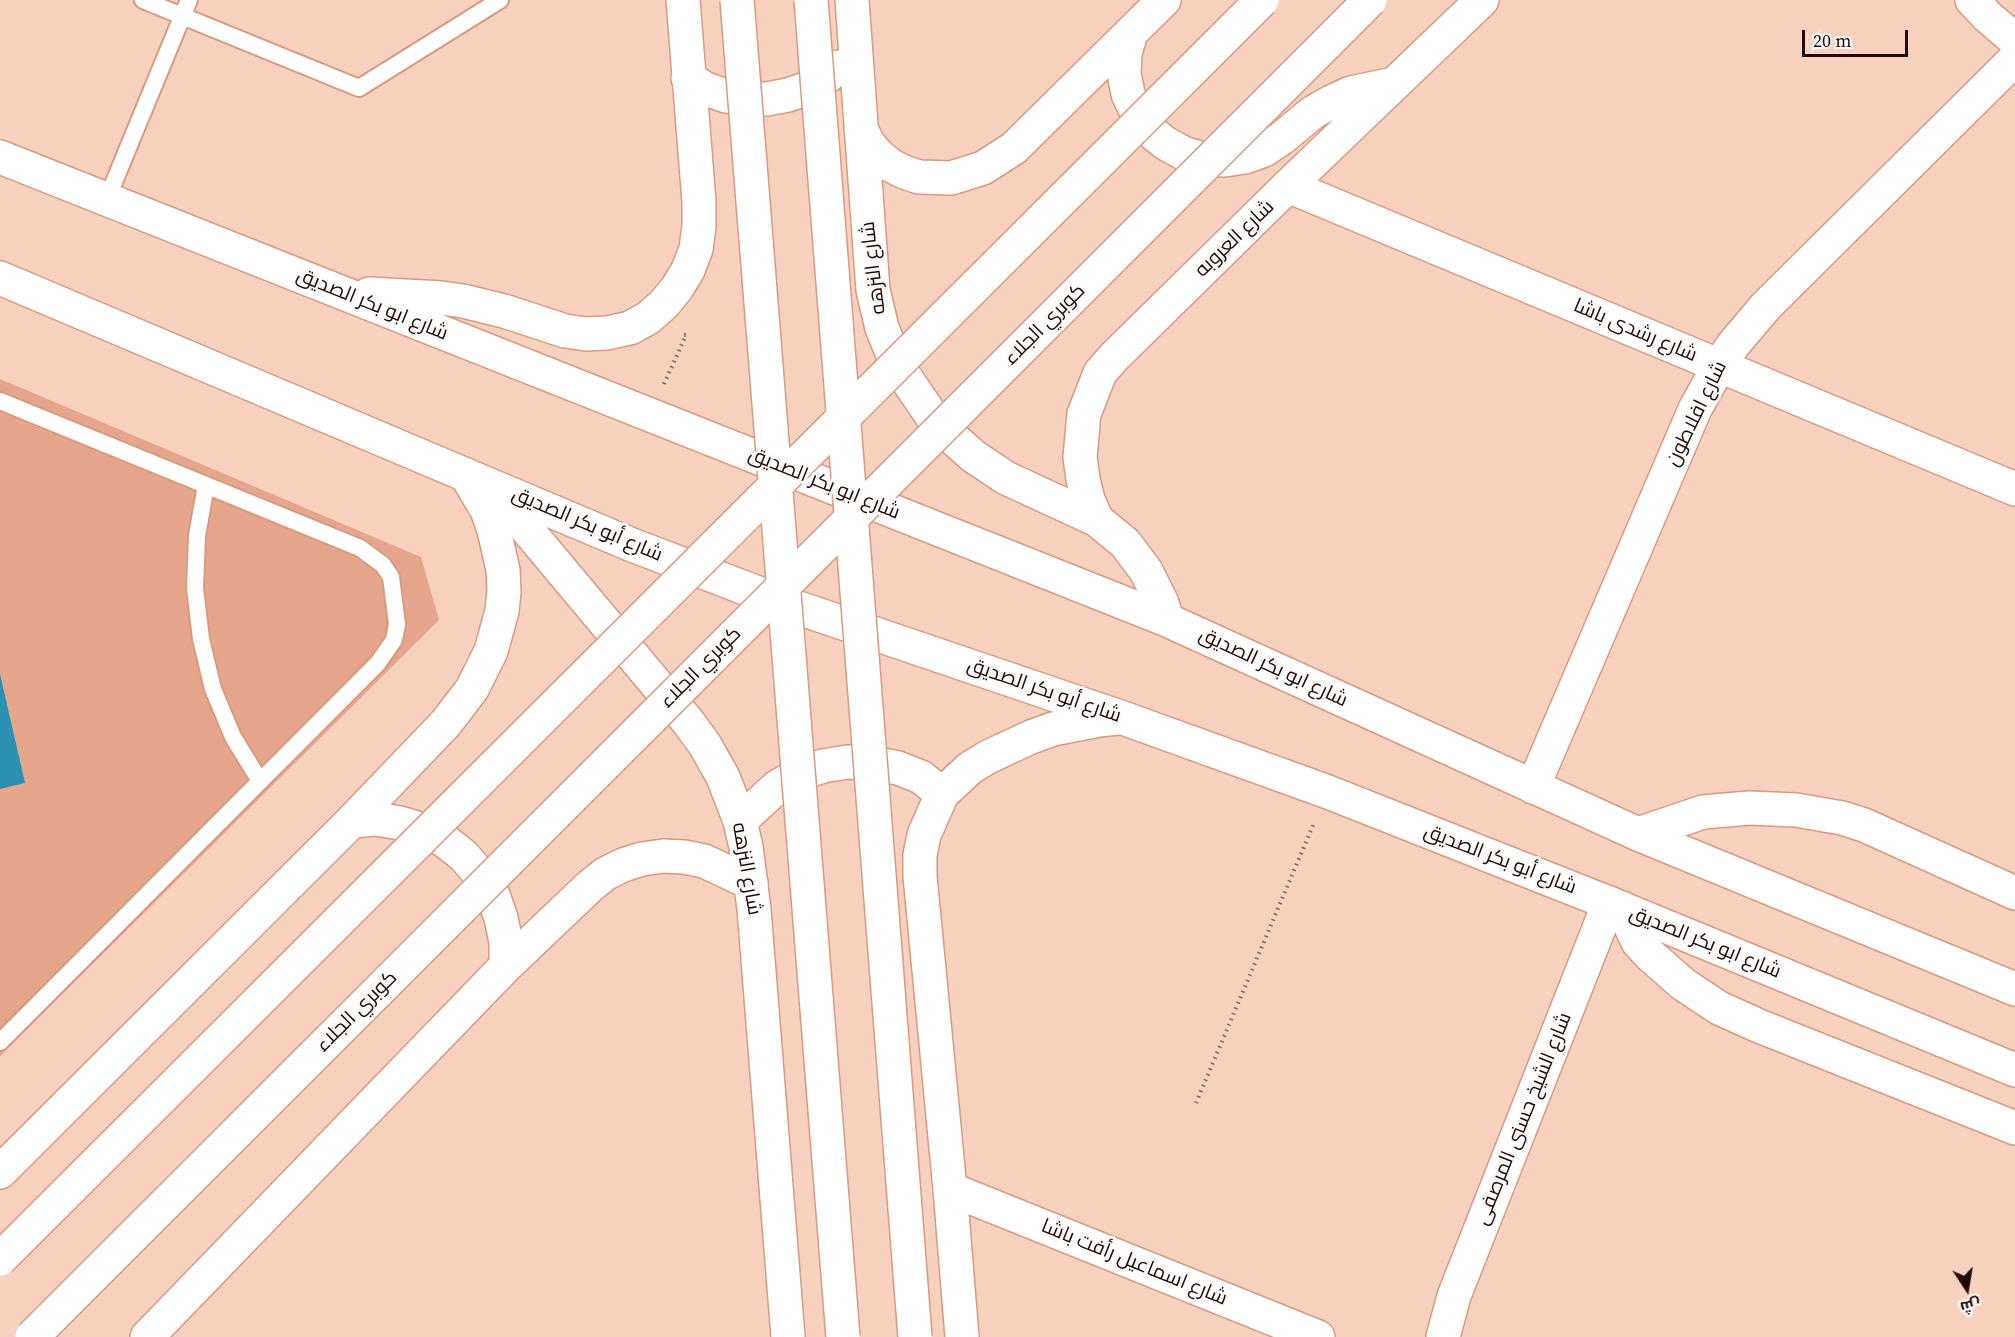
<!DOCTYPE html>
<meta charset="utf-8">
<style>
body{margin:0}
#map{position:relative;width:2015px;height:1337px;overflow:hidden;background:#f9d1bf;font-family:"Source Serif 4",Cairo,serif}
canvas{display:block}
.north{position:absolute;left:1937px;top:1259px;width:60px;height:60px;-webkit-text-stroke:4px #fcfcfc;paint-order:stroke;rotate:168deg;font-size:16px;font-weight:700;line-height:24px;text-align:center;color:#1f0902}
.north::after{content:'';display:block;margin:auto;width:21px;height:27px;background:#1f0902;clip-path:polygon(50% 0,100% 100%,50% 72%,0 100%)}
.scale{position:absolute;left:1802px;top:30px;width:106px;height:27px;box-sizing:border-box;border:3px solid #1f0902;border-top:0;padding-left:8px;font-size:18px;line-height:21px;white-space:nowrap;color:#1f0902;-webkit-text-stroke:4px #fcfcfc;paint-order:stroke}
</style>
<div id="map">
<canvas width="2015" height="1337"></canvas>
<div class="north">ش</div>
<div class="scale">20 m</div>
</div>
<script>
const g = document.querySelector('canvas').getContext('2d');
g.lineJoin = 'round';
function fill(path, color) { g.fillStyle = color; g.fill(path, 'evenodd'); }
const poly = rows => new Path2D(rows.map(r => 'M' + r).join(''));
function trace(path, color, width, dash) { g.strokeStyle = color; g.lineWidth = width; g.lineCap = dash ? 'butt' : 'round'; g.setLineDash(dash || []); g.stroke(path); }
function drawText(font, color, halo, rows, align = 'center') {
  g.font = font + ' "Source Serif 4",Cairo,serif'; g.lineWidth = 6; g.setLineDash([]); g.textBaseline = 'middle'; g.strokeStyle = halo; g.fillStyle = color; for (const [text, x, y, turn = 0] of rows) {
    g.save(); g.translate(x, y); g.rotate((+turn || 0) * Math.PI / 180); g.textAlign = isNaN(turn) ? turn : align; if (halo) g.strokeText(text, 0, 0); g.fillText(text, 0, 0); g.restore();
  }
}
fill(poly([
 [0,379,421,557,439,620,0,1056]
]), '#e5a68b');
fill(poly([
 [0,674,25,783,0,789]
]), '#2b92b4');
const lane = poly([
 [143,0,359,88,500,0],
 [107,199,189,0],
 [0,401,360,548,383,565,391,577,397,624,394,640,378,663,0,1042],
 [206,485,197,536,195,588,201,639,213,689,233,737,260,781]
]);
const street = poly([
 [1972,0,1987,16,2015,40],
 [1288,186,2015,489],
 [1533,787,1695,409,1719,366,1733,345,1766,306,2015,59],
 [950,1189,1318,1337],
 [1443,1337,1454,1296,1609,903]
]);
const primary = poly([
 [852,0,873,290,882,328,897,365,931,415,944,430,973,456,1006,478,1097,520,1125,543,1146,571,1162,603,1167,620],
 [1131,33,1125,53,1124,73,1128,94,1137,113,1149,130,1165,143,1183,153,1203,159,1224,160,1245,157,1264,150,1282,138,1312,113,1331,102,1351,93,1394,84],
 [688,78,706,89,726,96,746,99,767,99,788,95,808,88,825,78,839,67],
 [861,129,868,143,878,155,890,165,904,172,919,177,951,178,983,168,1014,148,1164,0],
 [0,157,1167,620,1638,834,2015,989],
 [369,294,442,298,463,301,504,311,565,331,586,334,607,333,630,328,648,318,664,304,677,288,688,270,696,249,699,226,699,202,683,0],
 [466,475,632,545,787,604,1123,718,1328,792,1609,903,2015,1070],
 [495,491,689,723,705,745,723,777,740,821,746,847,754,909,788,1337],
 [1097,520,1088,500,1083,479,1080,457,1084,414,1100,373,1114,357,1288,186,1482,0],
 [740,821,777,787,799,774,823,766,847,762,873,763,898,768,921,777,942,794],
 [1638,834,1703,812,1749,808,1796,810,1842,818,1864,825,2015,893],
 [1622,908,1638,942,1650,955,1683,984,1719,1008,1759,1026,2015,1128],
 [962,1337,950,1189,920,876,920,855,924,835,942,794,970,768,988,757,1031,737,1053,729,1099,720,1118,718]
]);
const highway = poly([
 [0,278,466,475,487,510,494,530,503,570,504,591,502,611,491,651,472,689,446,723,352,821,0,1172],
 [352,821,376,819,400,823,424,830,445,841,464,856,480,875,493,895,501,918,506,942,506,966],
 [147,1337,506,966,589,887,605,874,623,865,642,859,663,856,684,857,704,861,751,883]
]);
trace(lane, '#da9a7e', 20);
trace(street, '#da9a7e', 36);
trace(primary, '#da9a7e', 36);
trace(highway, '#da9a7e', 36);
trace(poly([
 [664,384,686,335,681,335],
 [1196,1103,1314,823]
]), '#85675b', 4, [1.5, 4.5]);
trace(lane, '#fff', 16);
trace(street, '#fff', 33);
trace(primary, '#fff', 33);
trace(highway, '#fff', 33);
const primaryBridge = poly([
 [737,0,843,1337],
 [811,0,915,1337]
]);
const highwayBridge = poly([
 [0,1259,1262,0],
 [32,1337,1370,0]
]);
trace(primaryBridge, '#da9a7e', 36, []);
trace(highwayBridge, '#da9a7e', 36, []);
trace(primaryBridge, '#fff', 33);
trace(highwayBridge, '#fff', 33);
drawText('20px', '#1f0902', '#fcfcfc', [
 ["شارع العروبه",1235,239,-44],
 ["شارع النزهه",874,268,-97],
 ["شارع ابو بكر الصديق",372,305,22],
 ["كوبري الجلاء",1045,325,-45],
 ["شارع رشدى باشا",1635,331,23],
 ["شارع افلاطون",1697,414,-64],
 ["شارع ابو بكر الصديق",824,484,22],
 ["شارع أبو بكر الصديق",587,525,23],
 ["كوبري الجلاء",701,668,-45],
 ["شارع ابو بكر الصديق",1273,668,25],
 ["شارع أبو بكر الصديق",1044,691,19],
 ["شارع أبو بكر الصديق",1500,860,21],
 ["شارع النزهه",746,869,80],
 ["شارع ابو بكر الصديق",1705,943,22],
 ["كوبري الجلاء",357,1012,-45],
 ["شارع الشيخ حسنى المرصفى",1524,1119,-68],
 ["شارع اسماعيل رأفت باشا",1134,1263,22]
]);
</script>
